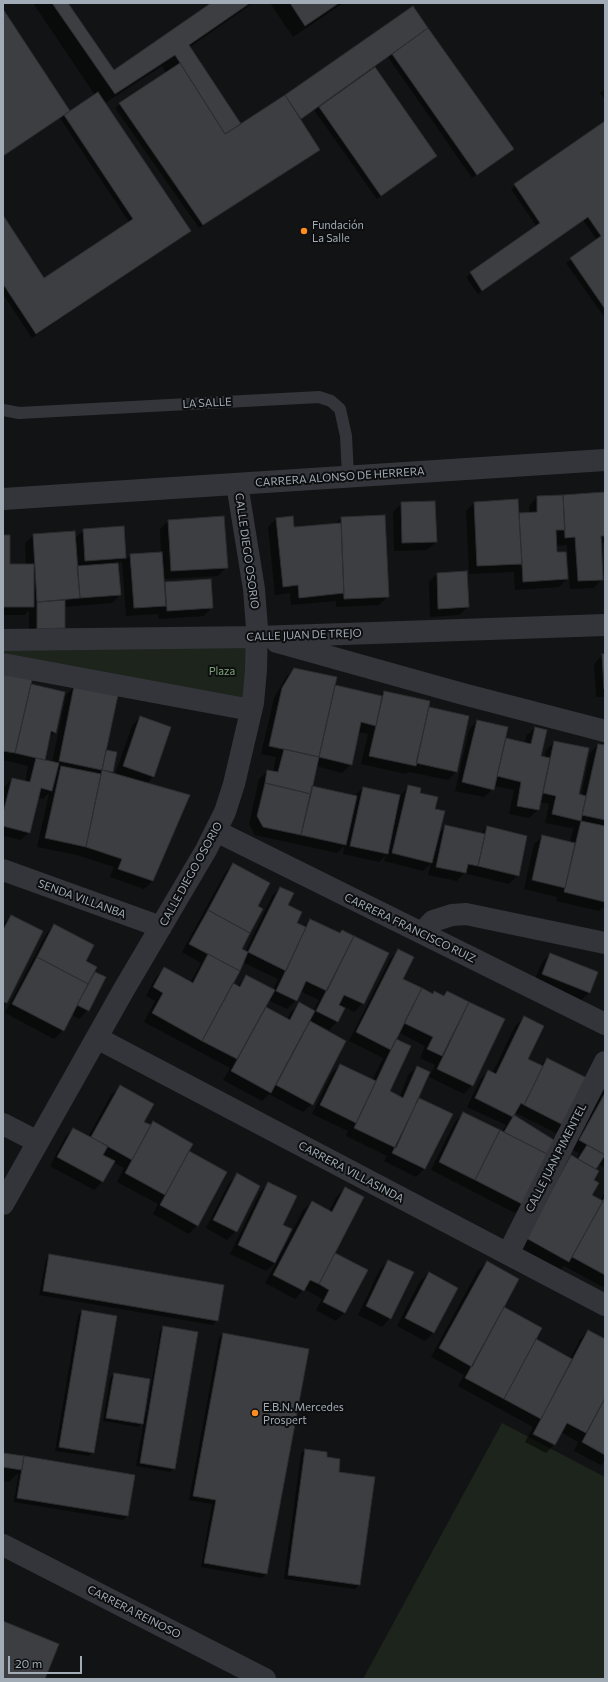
<!DOCTYPE html>
<meta charset="utf-8">
<style>
body{margin:0}
#map{position:relative;width:608px;height:1682px;overflow:hidden;background:#121314;font-family:Commissioner,sans-serif}
canvas{display:block}
.frame{position:absolute;inset:0;border:4px solid #a2acb6;pointer-events:none}
.scale{position:absolute;left:8px;top:1656px;width:74px;height:18px;box-sizing:border-box;border:2px solid #a2acb6;border-top:0;padding-left:5px;font-size:12px;line-height:14px;white-space:nowrap;color:#a2acb6;-webkit-text-stroke:3px #0d0e0f;paint-order:stroke}
</style>
<div id="map">
<canvas width="608" height="1682"></canvas>
<div class="frame"></div>
<div class="scale">20 m</div>
</div>
<script>
const g = document.querySelector('canvas').getContext('2d');
g.lineJoin = 'round';
function fill(path, color) { g.fillStyle = color; g.fill(path, 'evenodd'); }
const poly = rows => new Path2D(rows.map(r => 'M' + r).join(''));
function trace(path, color, width, dash) { g.strokeStyle = color; g.lineWidth = width; g.lineCap = dash ? 'butt' : 'round'; g.setLineDash(dash || []); g.stroke(path); }
function drawText(font, color, halo, rows, align = 'center') {
  g.font = font + ' Commissioner,sans-serif'; g.lineWidth = 4; g.setLineDash([]); g.textBaseline = 'middle'; g.strokeStyle = halo; g.fillStyle = color; for (const [text, x, y, turn = 0] of rows) {
    g.save(); g.translate(x, y); g.rotate((+turn || 0) * Math.PI / 180); g.textAlign = isNaN(turn) ? turn : align; if (halo) g.strokeText(text, 0, 0); g.fillText(text, 0, 0); g.restore();
  }
}
fill(poly([
 [257,637,253,703,3,658,3,643],
 [502,1423,605,1477,605,1679,363,1679]
]), '#1c241c');
fill(poly([
 [33,3,67,3,114,71,213,3,253,3,190,47,240,125,286,96,413,7,512,149,472,178,388,57,374,68,436,155,432,159,377,199,314,110,300,119,319,150,199,228,115,108,166,73,162,66,105,103,185,235,32,338,3,294,3,217,44,279,129,222,60,118,3,156,3,11,70,112,95,95],
 [270,3,343,3,293,37],
 [605,88,605,100,600,93],
 [605,122,605,318,566,263,597,240,583,220,478,294,466,277,537,227,511,189],
 [605,493,605,559,604,543,600,543,602,579,594,588,570,589,567,545,556,546,556,553,567,579,559,587,515,590,514,572,469,574,466,511,474,503,518,514,529,514,529,506,537,497],
 [402,503,436,542,427,550,394,551,393,512],
 [292,517,294,528,335,524,341,518,388,596,379,605,336,607,336,601,291,605,290,593,275,595,268,527,276,519],
 [168,521,227,567,218,576,164,579,164,583,210,580,212,607,204,616,159,619,158,614,126,616,122,561,118,565,120,595,112,603,64,607,64,628,56,636,29,637,29,610,25,615,3,615,3,536,9,565,26,565,25,543,34,535,74,539,84,530,123,527,125,560,131,555,161,553,160,529],
 [437,574,468,607,459,615,430,617,429,582],
 [602,655,605,655,605,697,596,697,594,664],
 [295,669,334,686,379,696,384,692,428,708,468,717,456,772,448,780,409,772,406,774,361,764,368,734,358,732,351,764,342,773,316,766,311,787,354,796,363,788,400,796,409,786,419,793,434,810,438,834,446,826,481,834,487,827,518,875,509,884,464,873,457,881,428,875,431,863,423,871,384,861,386,855,379,862,343,854,344,846,337,853,255,835,249,824,259,779,268,771,273,772,276,757,261,754,274,698,286,677],
 [3,671,29,685,55,732,48,739,43,760,52,763,66,695,74,687,105,751,112,771,111,773,115,774,132,726,140,717,153,777,146,784,153,881,144,889,110,877,114,867,77,855,37,847,49,793,43,799,38,797,29,832,21,840,3,836,3,788,12,779,25,782,28,766,3,760],
 [477,721,504,739,525,743,526,736,535,728,539,757,544,758,546,750,555,742,578,795,581,796,590,753,598,745,605,747,605,909,602,908,599,911,556,901,557,897,524,889,534,844,543,836,570,842,574,826,572,828,545,823,549,804,540,802,538,810,529,818,509,814,514,790,494,786,493,789,484,797,455,791,469,730],
 [233,864,257,906,240,950,245,952,272,896,280,888,296,923,303,927,311,920,339,934,342,931,363,1003,354,1012,345,1007,337,1022,329,1030,311,1021,312,1104,303,1112,269,1094,262,1101,223,1080,230,1068,144,1022,155,1001,146,996,156,977,164,969,190,983,201,963,182,952,225,873],
 [242,962,278,979,273,990,246,976,237,987,231,984],
 [300,991,319,1000,313,1011,300,1003,291,1012,287,1019,264,1007,268,1000,287,1009,296,1000],
 [11,916,42,932,6,1003,3,1006,3,924],
 [54,925,93,972,105,978,88,1010,79,1019,71,1014,63,1030,54,1039,5,1013,46,934],
 [398,951,401,979,432,995,434,993,443,997,447,992,504,1019,472,1085,464,1094,429,1077,435,1065,420,1058,425,1046,398,1032,395,1040,388,1092,400,1097,408,1075,417,1067,418,1099,451,1115,424,1169,416,1177,384,1161,387,1156,346,1136,348,1131,312,1114,332,1073,340,1065,372,1081,383,1058,349,1041,390,959],
 [550,954,597,973,589,993,580,1001,534,982,542,962],
 [524,1018,527,1059,540,1066,547,1059,565,1125,556,1133,514,1112,513,1115,556,1142,523,1204,515,1213,431,1170,455,1122,464,1113,502,1132,506,1125,467,1107,480,1080,488,1071,492,1074,515,1026],
 [120,1087,142,1122,149,1126,153,1123,188,1152,197,1225,189,1234,153,1214,158,1204,117,1182,124,1168,113,1162,102,1182,94,1190,50,1166,65,1137,73,1129,88,1137,111,1095],
 [605,1088,605,1168,598,1164,595,1170,590,1196,600,1201,605,1192,605,1285,603,1287,564,1266,560,1270,518,1246,563,1165,572,1156,576,1159,579,1153,571,1149],
 [237,1175,236,1231,227,1240,206,1228,229,1183],
 [269,1183,281,1225,281,1249,283,1250,303,1210,312,1202,329,1211,337,1196,345,1188,334,1253,367,1270,344,1313,336,1321,316,1310,322,1299,310,1292,304,1289,295,1299,265,1283,277,1261,266,1271,230,1254,260,1192],
 [50,1255,217,1320,213,1325,39,1295,46,1259],
 [389,1261,390,1318,382,1327,358,1315,380,1269],
 [487,1262,503,1308,535,1339,570,1359,580,1339,588,1331,605,1340,605,1461,601,1465,574,1451,578,1442,561,1432,554,1445,546,1453,525,1442,533,1427,458,1386,464,1375,431,1357,478,1270],
 [429,1273,457,1288,433,1333,425,1341,397,1326,420,1281],
 [83,1311,93,1452,89,1456,55,1451,78,1315],
 [164,1327,174,1468,170,1472,136,1466,144,1421,138,1427,103,1421,110,1378,114,1374,144,1413,146,1414,160,1331],
 [223,1334,308,1350,266,1574,262,1578,201,1567,212,1504,189,1500,219,1338],
 [305,1450,326,1457,338,1473,359,1585,355,1589,284,1579,301,1454],
 [3,1454,134,1475,127,1516,123,1520,14,1502,19,1472,9,1482,3,1481]
]), '#0007');
const building = poly([
 [52,3,68,3,114,70,211,3,250,3,189,45,241,124,225,134,175,55,115,94,52,3],
 [290,3,339,3,305,26,290,3],
 [413,6,428,28,301,119,285,95,413,6],
 [3,9,70,111,3,156,3,9],
 [428,28,514,149,477,175,392,54,428,28],
 [180,63,225,134,285,95,320,150,203,225,119,103,180,63],
 [375,67,437,156,381,196,319,107,375,67],
 [98,92,191,231,36,334,3,284,3,215,44,278,133,219,64,115,98,92],
 [605,121,605,309,570,258,601,236,588,217,482,291,470,272,540,223,514,184,605,121],
 [605,492,605,536,601,536,603,580,578,581,575,537,565,538,563,495,605,492],
 [563,495,565,530,556,530,557,552,566,552,568,579,523,582,519,513,537,512,537,496,563,495],
 [518,499,522,564,477,566,474,502,518,499],
 [435,501,437,542,402,543,401,502,435,501],
 [385,515,389,597,344,599,341,517,385,515],
 [224,516,228,568,171,571,168,520,224,516],
 [293,516,294,527,341,523,344,593,299,598,298,585,283,587,276,518,293,516],
 [124,526,126,558,85,561,83,529,124,526],
 [75,531,80,598,37,602,33,534,75,531],
 [3,535,10,535,10,564,34,564,34,607,3,607,3,535],
 [162,552,166,606,134,608,130,554,162,552],
 [118,563,121,595,80,598,77,566,118,563],
 [467,571,469,607,438,609,437,573,467,571],
 [211,579,213,608,167,611,165,582,211,579],
 [65,600,65,628,37,629,37,602,65,600],
 [602,654,605,654,605,689,604,689,602,654],
 [294,668,337,677,319,757,269,746,282,688,294,668],
 [3,670,33,676,15,753,3,751,3,670],
 [31,684,65,692,56,733,51,731,45,760,15,753,31,684],
 [335,685,382,696,376,726,361,722,352,765,319,757,335,685],
 [74,686,118,695,102,770,59,761,74,686],
 [384,691,430,701,416,766,369,756,384,691],
 [429,707,469,716,457,772,416,763,429,707],
 [140,716,171,727,154,777,123,766,140,716],
 [477,720,508,727,494,790,462,782,477,720],
 [535,727,547,730,541,756,550,758,539,810,517,806,521,782,497,776,506,738,531,744,535,727],
 [554,741,589,748,579,794,586,796,581,821,552,814,556,796,543,793,554,741],
 [598,744,605,745,605,820,582,815,598,744],
 [284,749,319,757,311,794,265,783,267,770,278,772,284,749],
 [106,750,117,752,113,772,102,770,106,750],
 [36,758,59,763,52,791,41,788,30,833,3,826,3,813,12,778,30,782,36,758],
 [61,766,101,774,86,847,45,838,61,766],
 [102,770,190,795,153,881,118,869,122,859,86,847,102,770],
 [265,783,311,794,301,835,263,827,257,816,265,783],
 [408,785,421,788,420,793,438,797,435,809,445,811,432,863,392,853,408,785],
 [312,786,357,796,346,845,301,835,312,786],
 [363,787,400,795,388,854,350,846,363,787],
 [581,821,605,826,605,902,564,892,581,821],
 [445,825,485,834,478,866,468,864,466,873,436,867,445,825],
 [487,826,527,836,519,876,478,866,487,826],
 [542,835,575,843,565,888,532,880,542,835],
 [233,863,270,883,258,906,263,909,250,933,208,910,233,863],
 [280,887,294,893,288,905,302,912,297,923,306,927,286,971,248,952,280,887],
 [208,910,250,933,242,949,248,952,240,971,189,944,208,910],
 [11,915,43,931,7,1003,3,1002,3,930,11,915],
 [310,919,340,933,342,930,354,936,327,991,306,981,297,1001,276,991,310,919],
 [54,924,94,945,86,961,97,967,88,984,37,957,54,924],
 [354,936,389,953,364,1004,344,995,339,1005,345,1008,338,1022,316,1011,354,936],
 [398,949,414,957,403,979,422,988,391,1050,356,1032,398,949],
 [550,953,598,972,590,993,542,974,550,953],
 [208,954,240,971,202,1041,152,1013,163,993,153,987,164,967,193,983,208,954],
 [37,957,88,984,64,1031,12,1004,37,957],
 [95,972,106,977,89,1011,77,1005,95,972],
 [246,975,275,990,237,1059,202,1041,233,983,240,987,246,975],
 [422,988,433,994,434,991,444,996,447,991,469,1002,442,1056,427,1049,433,1037,404,1023,422,988],
 [299,1002,315,1011,271,1093,231,1071,266,1007,290,1020,299,1002],
 [469,1002,505,1019,473,1086,437,1069,469,1002],
 [524,1016,544,1026,528,1059,543,1066,524,1105,521,1103,513,1117,475,1098,488,1070,496,1074,524,1016],
 [310,1021,346,1041,313,1105,276,1085,310,1021],
 [396,1039,411,1046,390,1091,403,1098,417,1066,430,1072,396,1148,354,1128,396,1039],
 [547,1058,589,1079,565,1126,524,1105,547,1058],
 [340,1064,376,1081,356,1123,320,1105,340,1064],
 [120,1085,154,1104,144,1122,151,1125,132,1160,91,1137,120,1085],
 [605,1093,605,1155,579,1140,605,1093],
 [419,1098,453,1114,425,1169,392,1153,419,1098],
 [463,1112,500,1130,475,1180,439,1162,463,1112],
 [514,1115,557,1142,549,1155,504,1132,514,1115],
 [153,1121,193,1144,165,1195,125,1173,153,1121],
 [73,1128,108,1146,103,1155,115,1161,103,1182,57,1157,73,1128],
 [500,1130,549,1155,524,1205,475,1180,500,1130],
 [587,1145,605,1155,596,1169,578,1159,587,1145],
 [189,1151,227,1172,198,1226,160,1205,189,1151],
 [571,1155,599,1171,594,1180,599,1183,592,1195,603,1201,569,1262,526,1238,571,1155],
 [237,1173,260,1186,237,1232,213,1220,237,1173],
 [268,1182,297,1196,283,1225,292,1229,275,1263,238,1245,268,1182],
 [345,1187,364,1197,319,1284,310,1280,304,1291,273,1275,312,1201,332,1212,345,1187],
 [605,1197,605,1275,572,1257,605,1197],
 [335,1253,368,1270,345,1313,323,1302,329,1290,319,1284,335,1253],
 [49,1254,224,1285,218,1321,43,1291,49,1254],
 [388,1260,414,1272,391,1319,366,1306,388,1260],
 [487,1261,519,1279,472,1367,439,1348,487,1261],
 [429,1272,458,1288,434,1333,405,1318,429,1272],
 [504,1307,542,1328,504,1399,465,1378,504,1307],
 [82,1310,117,1316,94,1453,59,1447,82,1310],
 [163,1326,198,1332,175,1469,140,1463,163,1326],
 [588,1330,605,1339,605,1398,586,1433,567,1423,555,1445,533,1434,588,1330],
 [223,1333,309,1349,267,1574,204,1563,216,1500,193,1496,223,1333],
 [536,1339,572,1359,541,1419,504,1399,536,1339],
 [114,1373,150,1379,143,1424,106,1418,114,1373],
 [605,1398,605,1455,582,1442,605,1398],
 [305,1449,327,1452,327,1457,340,1459,339,1472,375,1477,360,1585,288,1575,305,1449],
 [3,1453,24,1456,22,1470,3,1467,3,1453],
 [24,1456,135,1475,128,1516,17,1498,24,1456],
 [3,1621,59,1644,45,1679,3,1679,3,1621]
]);
fill(building, '#3c3e42');
trace(building, '#2c2d30', 1);
trace(poly([
 [3,410,19,413,319,397,331,401,340,409,346,436,348,476]
]), '#33353a', 12);
trace(poly([
 [3,499,605,460],
 [3,640,257,637,605,625],
 [277,642,463,694,605,731],
 [3,664,251,710],
 [216,831,605,1024],
 [3,870,161,927],
 [422,933,433,921,452,915,466,914,605,943],
 [97,1038,605,1305],
 [3,1124,38,1142],
 [3,1204,123,991,206,850,225,812,234,784,253,703,256,670,257,628,254,589,237,484],
 [508,1254,605,1062],
 [3,1545,265,1679]
]), '#33353a', 22);
for (const [x, y, r, color] of [
 [304,231,4,"#ff8d20"],
 [255,1413,4,"#ff8d20"]
]) { const dot = new Path2D(); dot.arc(x, y, r, 0, 2 * Math.PI); g.fillStyle = color; g.fill(dot); trace(dot, '#0d0e0f', 1.5); }
drawText('11px', '#a2acb6', '#0d0e0f', [
 ["Fundación",312,225],
 ["La Salle",312,238],
 ["E.B.N. Mercedes",263,1407],
 ["Prospert",263,1420]
], 'left');
drawText('11px', '#a2acb6', '#0d0e0f', [
 ["LA SALLE",207,403,-3],
 ["CARRERA ALONSO DE HERRERA",340,477,-4],
 ["CALLE DIEGO OSORIO",247,551,82],
 ["CALLE JUAN DE TREJO",304,635,-2],
 ["CALLE DIEGO OSORIO",191,874,-61],
 ["SENDA VILLANBA",82,899,20],
 ["CARRERA FRANCISCO RUIZ",410,928,26],
 ["CALLE JUAN PIMENTEL",556,1158,-63],
 ["CARRERA VILLASINDA",351,1172,28],
 ["CARRERA REINOSO",134,1612,27]
]);
drawText('11px', '#7ca477', '#0d0e0f', [
 ["Plaza",222,671]
]);
</script>
